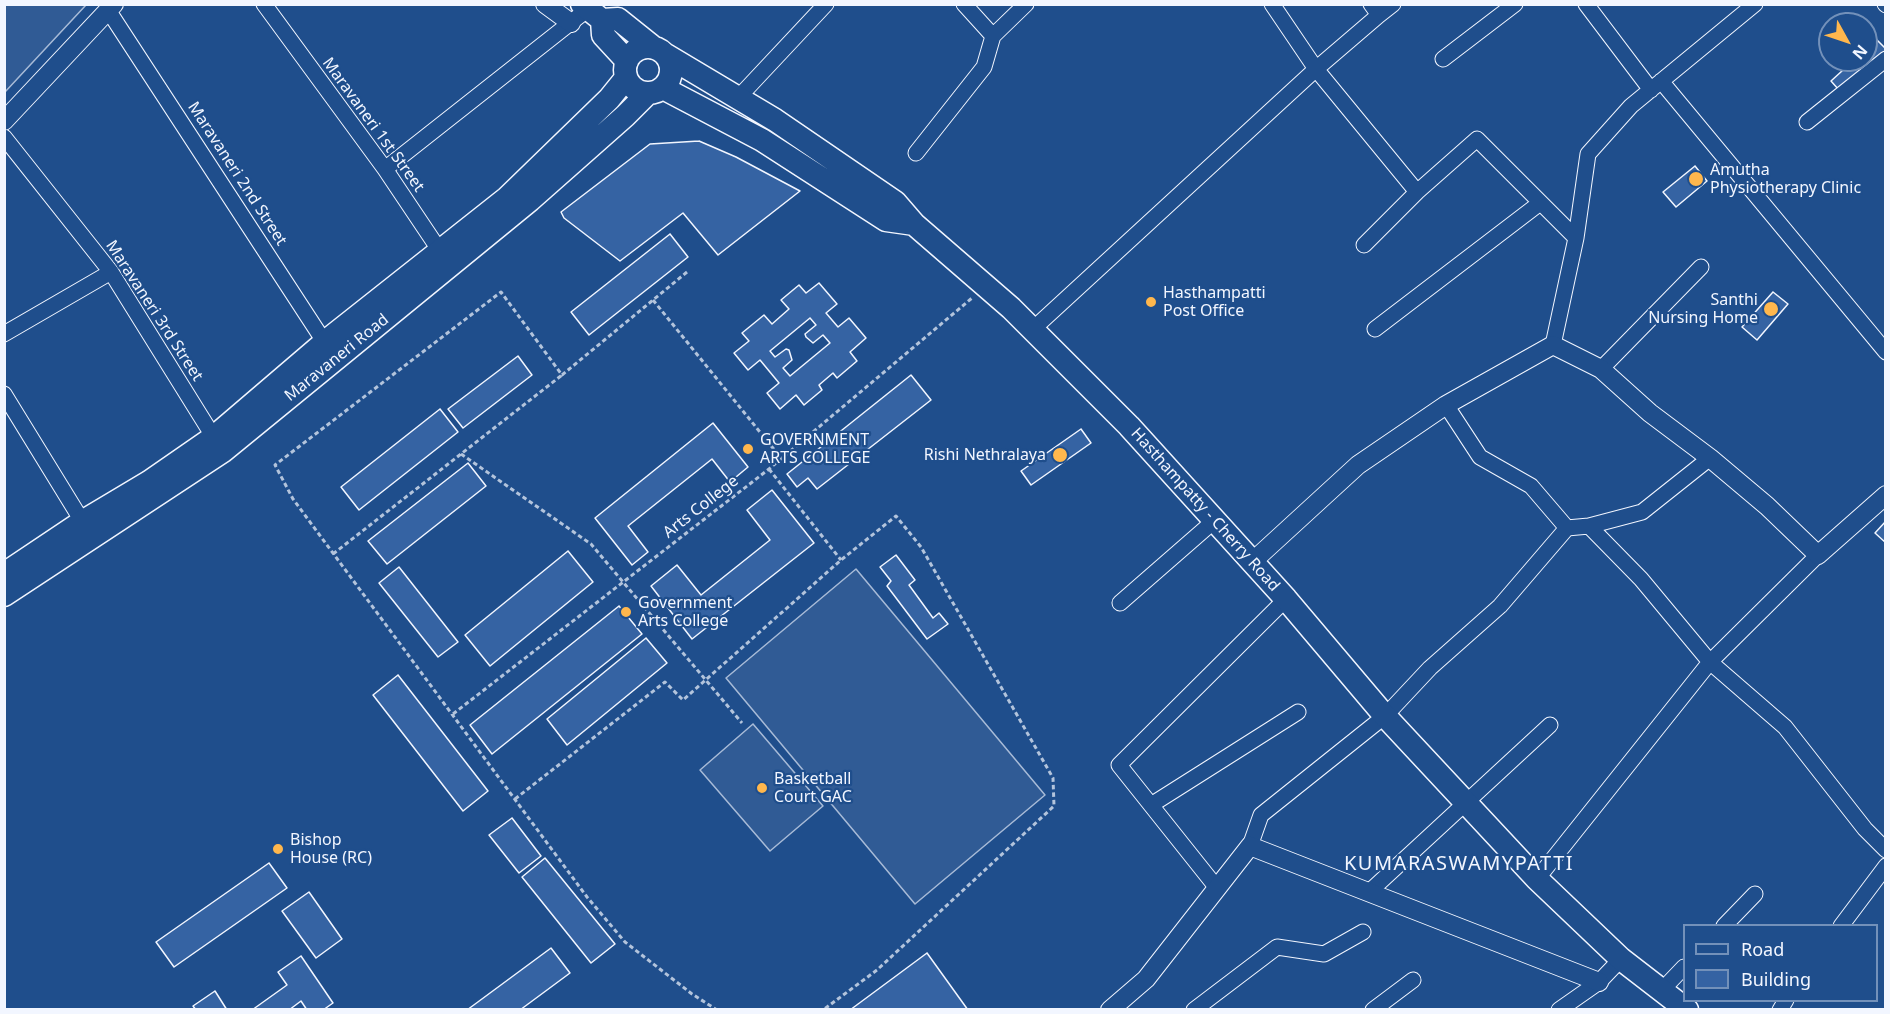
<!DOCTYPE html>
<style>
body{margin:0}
#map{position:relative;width:1890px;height:1014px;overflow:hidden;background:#1f4e8c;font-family:"Noto Sans",sans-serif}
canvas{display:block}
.frame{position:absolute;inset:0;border:6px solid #f2f6ff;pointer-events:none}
.legend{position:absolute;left:1683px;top:924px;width:195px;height:78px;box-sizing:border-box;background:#1f4e8c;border:2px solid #7391ba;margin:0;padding:8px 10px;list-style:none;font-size:18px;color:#f2f6ff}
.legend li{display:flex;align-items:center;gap:12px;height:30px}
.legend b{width:30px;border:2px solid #7391ba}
.north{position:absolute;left:1818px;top:12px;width:60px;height:60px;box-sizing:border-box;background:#1f4e8c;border:2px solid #7391ba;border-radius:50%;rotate:130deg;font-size:16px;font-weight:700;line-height:24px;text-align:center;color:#f2f6ff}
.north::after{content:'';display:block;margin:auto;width:21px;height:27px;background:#ffb74d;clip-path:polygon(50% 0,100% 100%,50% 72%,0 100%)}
</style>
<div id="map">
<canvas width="1890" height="1014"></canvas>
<div class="frame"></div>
<ul class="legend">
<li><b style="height:8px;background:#1f4e8c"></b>Road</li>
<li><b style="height:16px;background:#3563a3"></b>Building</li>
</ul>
<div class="north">N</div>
</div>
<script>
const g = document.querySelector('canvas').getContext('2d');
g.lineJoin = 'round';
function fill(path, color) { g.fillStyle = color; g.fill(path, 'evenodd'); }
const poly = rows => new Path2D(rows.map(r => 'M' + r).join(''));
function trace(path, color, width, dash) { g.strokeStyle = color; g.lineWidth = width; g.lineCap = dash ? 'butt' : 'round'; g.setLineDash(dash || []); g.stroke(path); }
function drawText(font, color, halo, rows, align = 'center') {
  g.font = font + ' "Noto Sans",sans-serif'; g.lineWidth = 4.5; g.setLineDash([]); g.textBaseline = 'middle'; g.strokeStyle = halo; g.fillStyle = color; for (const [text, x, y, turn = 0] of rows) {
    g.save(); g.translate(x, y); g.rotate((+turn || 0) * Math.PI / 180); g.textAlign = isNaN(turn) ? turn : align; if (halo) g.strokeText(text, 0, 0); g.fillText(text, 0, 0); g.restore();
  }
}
const built = poly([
 [5,4,86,5,5,92,4,5,5,4],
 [856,569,1045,795,915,904,726,678,856,569],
 [753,724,823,806,770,851,700,770,753,724]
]);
fill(built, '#305b95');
trace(built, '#a8bbd7', 1.5);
const building = poly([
 [1876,39,1886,49,1886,61,1846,98,1831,81,1854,60,1866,60,1866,49,1876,39],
 [699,141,736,157,800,191,718,255,683,213,620,261,564,218,561,212,650,144,699,141],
 [1695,166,1707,181,1676,207,1663,192,1695,166],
 [670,234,688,257,589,335,571,312,670,234],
 [819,283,837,304,826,313,838,327,849,318,866,338,850,352,857,361,837,378,833,373,819,385,822,390,804,405,796,395,780,409,767,393,779,383,760,360,748,370,734,353,749,341,742,333,764,315,772,324,789,309,781,300,799,285,806,293,819,283],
 [810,318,816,325,805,334,806,337,813,343,823,335,830,343,790,376,783,368,792,360,789,350,786,349,775,357,770,351,810,318],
 [1773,292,1788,304,1757,340,1742,327,1773,292],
 [518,356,532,375,463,428,448,409,518,356],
 [911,375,931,400,817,489,808,478,797,487,787,474,911,375],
 [440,409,458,432,359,510,341,487,440,409],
 [713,423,748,467,730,482,712,459,628,526,648,552,632,565,595,518,713,423],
 [1081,429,1091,443,1031,485,1021,471,1081,429],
 [468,463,486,486,387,564,368,541,468,463],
 [772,490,814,543,692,639,651,586,677,565,701,595,770,540,747,510,772,490],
 [1886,521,1886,543,1875,533,1886,521],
 [568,551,593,582,490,666,465,635,568,551],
 [896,555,915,580,909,585,933,618,939,613,948,624,927,639,887,586,891,581,880,567,896,555],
 [399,567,458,642,438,657,379,583,399,567],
 [619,606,642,634,492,754,470,725,619,606],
 [646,638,667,663,567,745,547,719,646,638],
 [398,675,488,791,463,811,373,695,398,675],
 [512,818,541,856,519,873,489,835,512,818],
 [545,858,615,944,591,963,522,877,545,858],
 [269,863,287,888,174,967,156,942,269,863],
 [309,892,342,939,316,958,282,911,309,892],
 [551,948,570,973,520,1010,467,1010,551,948],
 [927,953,968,1010,850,1010,927,953],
 [301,956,333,1003,323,1010,307,1010,301,1001,289,1010,252,1010,287,985,278,972,301,956],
 [215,991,227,1010,196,1010,193,1006,215,991]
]);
fill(building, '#3563a3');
trace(building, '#f2f6ff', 1.5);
const minor = poly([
 [264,4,385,169,444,257],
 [964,4,993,36,1026,4],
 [1272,4,1316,69,1417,192,1477,139,1576,238],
 [1586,4,1651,90],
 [1885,4,1886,5],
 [108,10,329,349],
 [1379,15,1393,4],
 [1443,59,1515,4],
 [1661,81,1886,352],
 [737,99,826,4],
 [1807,122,1886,59],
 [4,137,111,272,218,444],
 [916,153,984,67,993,36],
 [385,169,588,9],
 [1364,245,1417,192],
 [1375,329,1540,203],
 [1032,330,1316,69,1379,15,1371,4],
 [4,334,111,272],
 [1553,345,1576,238,1588,154,1631,106,1755,4],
 [1601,369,1701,267],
 [4,394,87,529],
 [1446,405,1480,457,1531,486,1567,528],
 [1589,526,1642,512,1710,458],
 [1120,603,1214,521],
 [1151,805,1298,712],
 [1250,846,1261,815,1385,716,1430,668,1500,606,1567,528,1589,526,1641,579,1710,662,1785,727,1865,829,1886,850],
 [1537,879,1710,662,1818,555],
 [1217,888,1119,765,1286,599],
 [1368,893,1550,725],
 [1724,926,1755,894],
 [1841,926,1886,866],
 [1663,989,1684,967],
 [1194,1010,1277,947,1324,954,1363,932],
 [1373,1010,1413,980],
 [1559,1010,1599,982,1621,959],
 [1780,1010,1786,1000]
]);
const tertiary = poly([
 [545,4,571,23],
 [4,121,114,4],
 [1251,563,1358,465,1446,405,1553,345,1601,369,1650,413,1710,458,1767,506,1818,555,1886,495],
 [1110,1010,1146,979,1250,846,1599,982]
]);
const primary = poly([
 [582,4,602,20,618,19,653,47],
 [602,20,603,35,627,61],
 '625 70a23 23 0 1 1 46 0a23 23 0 1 1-46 0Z',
 [666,55,775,120,895,202,914,224,1011,308,1129,426,1286,599,1385,716,1537,879,1621,959,1687,1010],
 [663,88,762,140,886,220,914,224],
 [4,574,82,522,149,482,214,437,325,342,507,198,609,99,626,78],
 [4,595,223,451,530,200,625,116,647,94]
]);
trace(minor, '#f2f6ff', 17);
trace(tertiary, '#f2f6ff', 20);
trace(primary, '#f2f6ff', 25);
trace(poly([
 [687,272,562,375,501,292,275,465,293,499,587,897,625,942,692,994,717,1010],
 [653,300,781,458],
 [461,454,591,544,742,723],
 [769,469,841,560],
 [333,554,562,375],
 [453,714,769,469,972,298],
 [515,799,665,682,683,700,841,560,896,516,921,547,1053,778,1054,806,877,970,823,1010]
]), '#b3c4dc', 3, [4.5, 3]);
trace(minor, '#1f4e8c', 15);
trace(tertiary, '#1f4e8c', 18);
trace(primary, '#1f4e8c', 22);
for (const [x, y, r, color] of [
 [1696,179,8,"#ffb74d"],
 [1151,302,6,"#ffb74d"],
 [1771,309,8,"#ffb74d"],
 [748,449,6,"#ffb74d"],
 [1060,455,8,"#ffb74d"],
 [626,612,6,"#ffb74d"],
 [762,788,6,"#ffb74d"],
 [278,849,6,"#ffb74d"]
]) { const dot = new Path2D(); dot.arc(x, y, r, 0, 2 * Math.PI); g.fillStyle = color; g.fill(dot); trace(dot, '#1f4e8c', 2); }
drawText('16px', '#f2f6ff', '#1f4e8c', [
 ["Maravaneri 1st Street",373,125,54],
 ["Maravaneri 2nd Street",237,174,57],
 ["Maravaneri 3rd Street",154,311,57],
 ["Maravaneri Road",337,358,-39],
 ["Arts College",701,507,-38],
 ["Hasthampatty - Cherry Road",1205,510,48]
]);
drawText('16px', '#f2f6ff', '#1f4e8c', [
 ["Amutha",1710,170],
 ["Physiotherapy Clinic",1710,188],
 ["Hasthampatti",1163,293],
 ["Post Office",1163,311],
 ["Santhi",1758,300,"right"],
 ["Nursing Home",1758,318,"right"],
 ["GOVERNMENT",760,440],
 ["ARTS COLLEGE",760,458],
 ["Rishi Nethralaya",1046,455,"right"],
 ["Government",638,603],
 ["Arts College",638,621],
 ["Basketball",774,779],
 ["Court GAC",774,797],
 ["Bishop",290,840],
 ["House (RC)",290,858]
], 'left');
g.letterSpacing = '1.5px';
drawText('20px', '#f2f6ff', '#1f4e8c', [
 ["KUMARASWAMYPATTI",1459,864]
]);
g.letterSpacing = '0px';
</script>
